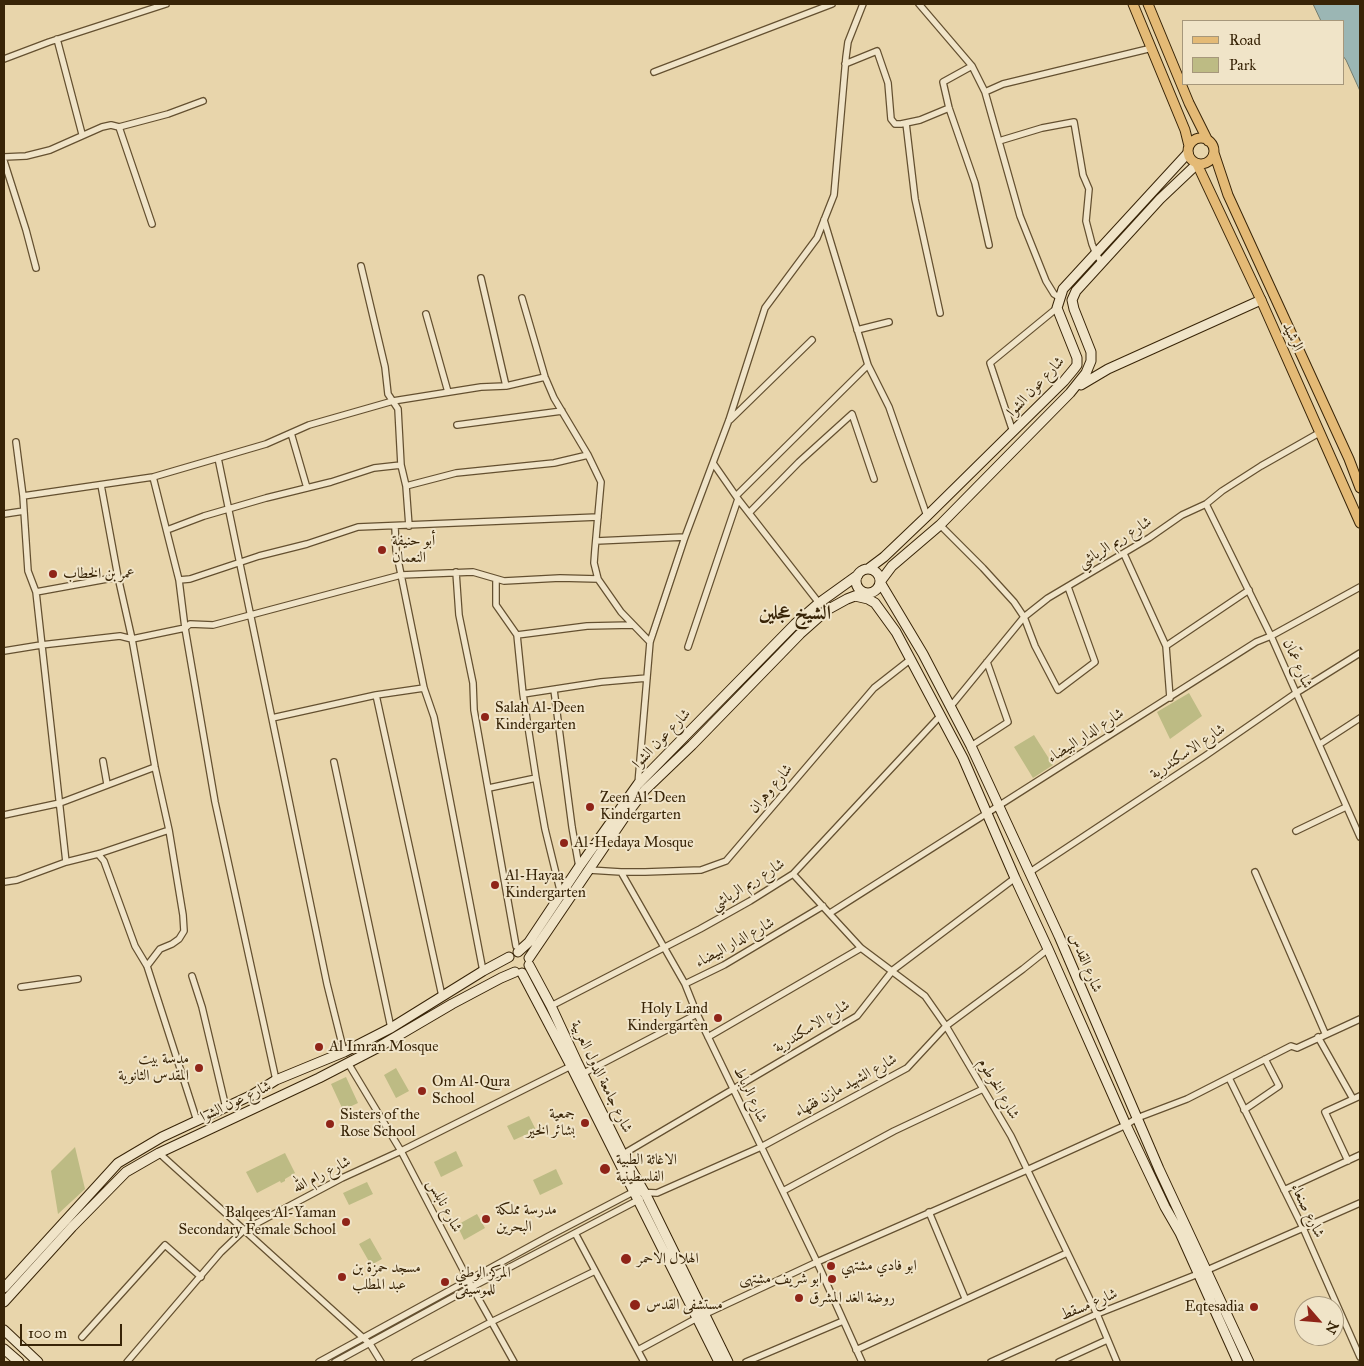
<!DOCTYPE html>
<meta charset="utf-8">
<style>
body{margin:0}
#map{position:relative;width:1364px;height:1366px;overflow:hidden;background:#e8d5ab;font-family:"IM FELL Great Primer",serif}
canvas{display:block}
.frame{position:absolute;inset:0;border:5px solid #382407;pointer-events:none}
.legend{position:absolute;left:1182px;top:20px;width:162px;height:65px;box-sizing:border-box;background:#f0e4c8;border:1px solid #a6977b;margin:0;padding:6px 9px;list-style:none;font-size:15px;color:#382407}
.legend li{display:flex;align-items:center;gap:10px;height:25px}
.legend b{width:25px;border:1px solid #a6977b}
.north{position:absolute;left:1294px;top:1296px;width:50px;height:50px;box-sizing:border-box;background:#f0e4c8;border:1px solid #a6977b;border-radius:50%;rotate:117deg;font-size:14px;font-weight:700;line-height:20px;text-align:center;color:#382407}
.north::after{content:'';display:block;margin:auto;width:18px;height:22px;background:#8f2418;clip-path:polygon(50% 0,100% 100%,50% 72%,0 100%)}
.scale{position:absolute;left:20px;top:1324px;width:102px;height:22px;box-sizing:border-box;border:2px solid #382407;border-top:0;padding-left:6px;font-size:15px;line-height:18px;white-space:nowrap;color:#382407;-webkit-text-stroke:4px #f0e4c8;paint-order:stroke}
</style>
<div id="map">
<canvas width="1364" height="1366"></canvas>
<div class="frame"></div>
<ul class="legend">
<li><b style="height:6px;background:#e4ba76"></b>Road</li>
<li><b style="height:14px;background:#bdbb84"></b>Park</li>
</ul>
<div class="north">N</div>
<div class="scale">100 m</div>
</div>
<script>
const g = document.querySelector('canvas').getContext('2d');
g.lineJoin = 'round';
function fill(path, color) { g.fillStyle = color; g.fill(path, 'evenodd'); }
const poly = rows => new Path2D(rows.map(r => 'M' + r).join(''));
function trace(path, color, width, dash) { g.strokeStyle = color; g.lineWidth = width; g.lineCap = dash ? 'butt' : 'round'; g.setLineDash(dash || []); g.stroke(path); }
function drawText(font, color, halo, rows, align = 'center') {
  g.font = font + ' "IM FELL Great Primer",Amiri,serif'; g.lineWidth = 4; g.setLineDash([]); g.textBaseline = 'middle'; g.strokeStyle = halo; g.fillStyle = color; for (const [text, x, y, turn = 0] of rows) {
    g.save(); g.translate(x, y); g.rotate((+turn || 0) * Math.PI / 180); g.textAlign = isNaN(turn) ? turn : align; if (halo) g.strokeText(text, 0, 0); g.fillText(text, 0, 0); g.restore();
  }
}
fill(poly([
 [1189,693,1202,716,1170,739,1157,712],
 [1034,735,1053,765,1033,778,1014,747],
 [396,1068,409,1091,396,1098,384,1075],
 [346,1077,358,1103,343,1110,331,1084],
 [529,1116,536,1130,514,1140,507,1126],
 [75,1147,85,1189,58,1214,51,1171],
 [456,1151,463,1166,441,1177,434,1162],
 [285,1153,295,1173,285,1179,285,1181,281,1183,280,1181,257,1193,246,1172],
 [556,1169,563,1184,540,1195,533,1180],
 [367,1182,373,1194,349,1205,343,1193],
 [477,1214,485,1228,464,1240,457,1225],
 [370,1238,382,1259,371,1265,359,1244]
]), '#bdbb84');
const water = poly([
 [1313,4,1360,4,1360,91,1346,60,1343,56,1343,21,1321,21,1313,4]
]);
fill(water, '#9bb6b4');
trace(water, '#737c6f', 1);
const minor = poly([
 [919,4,972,66,985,92,1003,84,1152,48],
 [57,39,82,134],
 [4,59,49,42,166,4],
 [845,64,877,51,888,83,891,119,895,124,901,124,920,120,949,108],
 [972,66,943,82,949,108,975,183,989,245],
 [654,72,832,4],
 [985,92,1020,216,1046,281,1054,294,1060,298],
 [906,123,915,199,940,313],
 [999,141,1042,128,1074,122,1083,175,1089,189,1086,221,1092,244,1096,254,1102,263],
 [4,157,26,156,50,150,102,127,111,125,119,127],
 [4,161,26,230,36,268],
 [824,220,868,365,889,407,927,516],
 [152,224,119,127,168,114,203,101],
 [361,266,385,367,388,394,398,409,401,465,406,486,409,526],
 [481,278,506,386],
 [522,298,545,377,554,398,588,455,601,482,595,549,594,563,598,579,621,612,650,642],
 [426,314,448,392],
 [857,330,889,322],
 [730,420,812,340],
 [457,425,562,411],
 [1013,432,990,363,1057,308],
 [291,433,307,488],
 [16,442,23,496,28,571,36,592,66,862],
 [218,458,327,984,344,1052],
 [713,463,738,499,819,603],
 [153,477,179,580,185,628,190,624,213,625,401,575,473,572,504,581,560,578,598,579],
 [101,485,118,577],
 [406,486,456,473,554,463,588,455],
 [23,496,153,477,266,444,309,425,393,401,481,387,506,386,545,377],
 [736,496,868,365],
 [1206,504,1271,636,1360,837],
 [749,513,799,462,852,414,874,479],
 [4,514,24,511],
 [940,525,983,568,1014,602,1024,617,1035,646,1058,690,1095,662,1068,587],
 [395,527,396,550,424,688,434,717,483,971],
 [167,530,204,516,266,498,331,482,374,468,401,465],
 [596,541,685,537],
 [1124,554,1166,646,1170,698],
 [456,572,459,615,473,683,474,710,516,946],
 [496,579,496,605,517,635,523,694,536,778,545,829,561,894],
 [179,580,190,579,259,556,307,544,358,527,598,517],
 [36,592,118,577,132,639,155,767,169,830,183,915,184,931,179,939,172,944,160,949,147,966],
 [517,635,587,626,633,625],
 [1166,646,1249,590],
 [688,647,738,499],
 [4,651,41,645,120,636,132,639,185,628,215,802,276,1080],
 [554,690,572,827,579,867],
 [523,694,601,682,647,678],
 [376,695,442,996],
 [951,706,1024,617,1048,598,1149,538,1182,515,1206,504,1222,491,1261,466,1319,433],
 [272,718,376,695,424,688],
 [1320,744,1360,718],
 [971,746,1008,722,987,662],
 [103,761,107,784],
 [334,762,391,1028],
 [638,784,650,642,685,537,729,420,765,308,817,238,834,195,846,57,848,42,863,4],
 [489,788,536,778],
 [4,815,60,803,155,767],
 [1296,831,1346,807],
 [98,854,104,861,135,946,147,966,197,1121],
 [589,870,621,872,685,984,697,1014,817,1262,862,1362],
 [621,872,645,872,701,870,726,861,874,688,911,659],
 [1030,872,1205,756,1296,693,1360,653],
 [1255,872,1325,1033],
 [793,874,861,948,925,996,946,1026,1011,1136,1097,1314,1117,1362],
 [4,882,17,880,66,862,98,854,169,830],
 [830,913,1256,642,1271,636,1360,587],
 [192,976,202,1007,226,1108],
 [685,984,724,965,823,906],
 [21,987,78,979],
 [551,1006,700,929,750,901,793,874,941,715],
 [708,1037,861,948],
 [1318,1037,1353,1099],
 [348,1063,401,1151,472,1287,514,1362],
 [584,1073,697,1014],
 [1229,1078,1303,1228,1360,1357],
 [1244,1110,1279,1086,1265,1059],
 [159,1153,370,1344,381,1362],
 [625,1153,857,1016,893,970,1015,878],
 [1348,1161,1325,1112,1360,1096],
 [1284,1190,1360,1155],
 [783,1191,894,1131,983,1089],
 [929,1212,965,1298],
 [575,1233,644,1362],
 [1205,1271,1360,1203],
 [82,1337,165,1245,201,1277],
 [638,1350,697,1318,817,1262,1027,1170,1126,1125,1137,1118,1187,1099,1291,1046,1297,1048,1360,1019],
 [856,1350,1067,1253],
 [127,1362,221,1252,244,1230,342,1178,401,1151,571,1066],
 [319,1362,549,1236,633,1192,657,1193,761,1147,907,1068,946,1026,1023,969,1048,949],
 [335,1362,472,1287,640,1199],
 [415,1362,491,1322,595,1271],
 [746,1362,843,1321],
 [991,1362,1097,1314,1198,1274],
 [1059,1362,1107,1340]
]);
const secondary = poly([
 [1197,164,1160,199,1076,291,1072,300,1074,309,1091,352,1091,361,1086,373,1070,393,940,525,892,566,880,582,923,654,971,746,1059,936,1159,1169,1249,1362],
 [1081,385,1108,369,1261,300],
 [868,569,884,557,927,516,1064,381,1074,369,1077,365,1077,358,1057,308,1063,289,1188,153],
 '856 581a12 12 0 1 1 24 0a12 12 0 1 1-24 0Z',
 [855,596,868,599,875,603,896,632,963,758,1015,878,1048,949,1126,1125,1165,1207,1180,1233,1238,1362],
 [518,952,529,942,579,867,638,784,795,624,819,603,858,575],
 [529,958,626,815,645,790,692,745,800,634,827,610,847,599,860,594],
 [529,965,551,1006,577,1062,623,1155,647,1197,728,1362],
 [522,973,571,1066,719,1362],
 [4,1288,118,1163,162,1137,252,1095,276,1080,344,1052,391,1028,483,971,509,957],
 [4,1302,72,1227,126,1172,159,1153,319,1078,377,1048,452,1004,501,978,515,972],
 [4,1330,38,1362],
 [4,1349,19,1362]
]);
const primary = poly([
 [1133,4,1185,130,1189,146],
 [1148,4,1189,103,1208,141],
 '1188 151a13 13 0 1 1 26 0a13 13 0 1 1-26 0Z',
 [1214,153,1228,195,1349,459,1360,488],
 [1197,164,1261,300,1360,523]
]);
trace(minor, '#645030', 8);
trace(secondary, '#382407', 11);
trace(primary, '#382407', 11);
trace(minor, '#f0e4c8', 5.5);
trace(secondary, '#f0e4c8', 9);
trace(primary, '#e4ba76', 9);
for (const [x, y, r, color] of [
 [382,550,5,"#8f2418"],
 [53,574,5,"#8f2418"],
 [485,717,5,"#8f2418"],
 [590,807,5,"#8f2418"],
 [564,843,5,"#8f2418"],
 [495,885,5,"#8f2418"],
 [718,1018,5,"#8f2418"],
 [319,1047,5,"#8f2418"],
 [199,1068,5,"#8f2418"],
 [422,1091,5,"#8f2418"],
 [585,1123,5,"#8f2418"],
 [330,1124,5,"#8f2418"],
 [605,1169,6,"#8f2418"],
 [486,1219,5,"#8f2418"],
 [346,1222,5,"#8f2418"],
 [626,1259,6,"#8f2418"],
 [831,1266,5,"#8f2418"],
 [342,1277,5,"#8f2418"],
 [832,1279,5,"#8f2418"],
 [445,1282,5,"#8f2418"],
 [799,1298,5,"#8f2418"],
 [635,1305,6,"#8f2418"],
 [1254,1307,5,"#8f2418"]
]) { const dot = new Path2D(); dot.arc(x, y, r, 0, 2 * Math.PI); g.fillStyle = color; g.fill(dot); trace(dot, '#f0e4c8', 2); }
drawText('15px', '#382407', '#f0e4c8', [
 ["الرشيد",1292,337,66],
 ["شارع عون الشوا",1036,387,-47],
 ["شارع ريم الرياشي",1115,543,-32],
 ["شارع عمّان",1297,664,66],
 ["شارع الدار البيضاء",1086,736,-33],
 ["شارع عون الشوا",662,739,-46],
 ["شارع الاسكندرية",1188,752,-34],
 ["شارع وهران",771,789,-50],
 ["شارع ريم الرياشي",748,885,-32],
 ["شارع الدار البيضاء",735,943,-29],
 ["شارع القدس",1085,963,67],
 ["شارع الاسكندرية",812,1027,-32],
 ["شارع جامعة الدول العربية",601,1077,64],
 ["شارع الشهيد مازن فقهاء",846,1086,-29],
 ["شارع الخرطوم",998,1089,60],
 ["شارع الرباط",750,1095,65],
 ["شارع عون الشوا",236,1102,-25],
 ["شارع رام الله",322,1175,-27],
 ["شارع نابلس",444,1206,62],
 ["شارع صنعاء",1307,1211,64],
 ["شارع مسقط",1089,1305,-23]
]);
drawText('15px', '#382407', '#f0e4c8', [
 ["أبو حنيفة",392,541],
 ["النعمان",392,558],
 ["عمر بن الخطاب",63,574],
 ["Salah Al-Deen",495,708],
 ["Kindergarten",495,725],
 ["Zeen Al-Deen",600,798],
 ["Kindergarten",600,815],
 ["Al-Hedaya Mosque",574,843],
 ["Al-Hayaa",505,876],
 ["Kindergarten",505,893],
 ["Holy Land",708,1009,"right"],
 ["Kindergarten",708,1026,"right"],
 ["Al Imran Mosque",329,1047],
 ["مدسة بيت",189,1059,"right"],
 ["المقدس الثانوية",189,1076,"right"],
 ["Om Al-Qura",432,1082],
 ["School",432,1099],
 ["جمعية",575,1114,"right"],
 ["بشائر الخير",575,1131,"right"],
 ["Sisters of the",340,1115],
 ["Rose School",340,1132],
 ["الاغاثة الطبية",616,1160],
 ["الفلسطينية",616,1177],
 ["مدرسة مملكة",496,1210],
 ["البحرين",496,1227],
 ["Balqees Al-Yaman",336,1213,"right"],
 ["Secondary Female School",336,1230,"right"],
 ["الهلال الاحمر",637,1259],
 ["ابو فادي مشتهي",841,1266],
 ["مسجد حمزة بن",352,1268],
 ["عبد المطلب",352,1285],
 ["المركز الوطني",455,1273],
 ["للموسيقى",455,1290],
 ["ابو شريف مشتهى",822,1279,"right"],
 ["روضة الغد المشرق",809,1298],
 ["مستشفى القدس",646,1305],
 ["Eqtesadia",1244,1307,"right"]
], 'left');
drawText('bold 20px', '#382407', '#f0e4c8', [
 ["الشيخ عجلين",795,614]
]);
</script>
